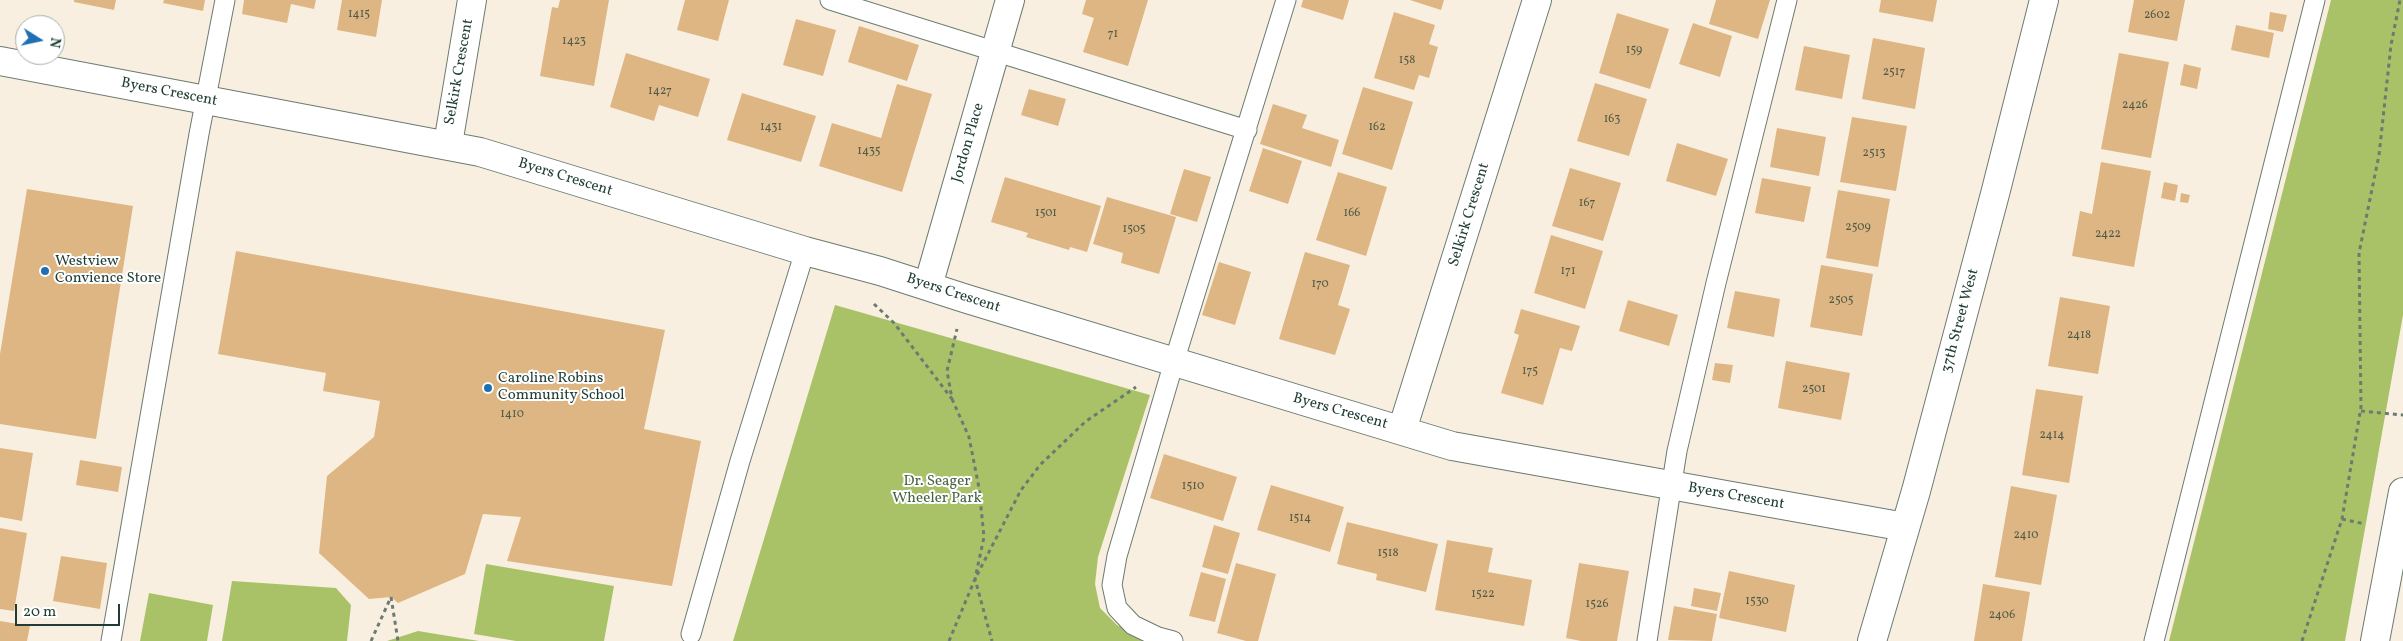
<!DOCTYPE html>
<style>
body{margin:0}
#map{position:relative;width:2403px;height:641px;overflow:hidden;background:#f9efe1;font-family:Vollkorn,serif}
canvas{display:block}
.north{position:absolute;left:15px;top:15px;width:50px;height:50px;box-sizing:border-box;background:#fff;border:1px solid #a5b1ae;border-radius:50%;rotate:100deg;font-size:14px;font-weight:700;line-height:20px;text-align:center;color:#1f3d34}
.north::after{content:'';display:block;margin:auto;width:18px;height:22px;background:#1f6fb2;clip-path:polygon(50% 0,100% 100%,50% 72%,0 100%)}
.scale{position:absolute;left:15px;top:604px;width:105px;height:22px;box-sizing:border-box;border:2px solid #1f3d34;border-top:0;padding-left:6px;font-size:15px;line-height:18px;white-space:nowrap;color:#1f3d34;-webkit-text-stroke:4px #fff;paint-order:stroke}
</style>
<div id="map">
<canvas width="2403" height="641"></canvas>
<div class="north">N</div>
<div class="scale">20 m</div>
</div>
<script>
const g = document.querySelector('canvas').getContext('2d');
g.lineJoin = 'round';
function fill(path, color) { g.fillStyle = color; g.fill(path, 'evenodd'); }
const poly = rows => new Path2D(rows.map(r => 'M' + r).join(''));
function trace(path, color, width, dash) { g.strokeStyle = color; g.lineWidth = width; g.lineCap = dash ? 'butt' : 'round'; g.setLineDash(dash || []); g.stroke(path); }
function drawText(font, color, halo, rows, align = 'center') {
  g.font = font + ' Vollkorn,serif'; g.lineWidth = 4; g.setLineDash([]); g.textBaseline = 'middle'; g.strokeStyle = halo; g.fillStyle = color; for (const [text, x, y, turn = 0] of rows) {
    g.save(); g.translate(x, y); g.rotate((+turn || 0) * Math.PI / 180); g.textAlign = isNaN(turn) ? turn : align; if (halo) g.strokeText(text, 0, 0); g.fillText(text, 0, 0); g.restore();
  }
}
fill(poly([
 [2331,0,2403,0,2403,315,2345,641,2169,641],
 [835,305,1150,395,1098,557,1095,584,1100,608,1117,625,1152,641,733,641],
 [486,564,614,586,604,641,516,641,474,634],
 [232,581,336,588,351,605,347,641,222,641],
 [149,593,213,605,207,641,140,641],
 [418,631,479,641,387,641]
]), '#a9c267');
fill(poly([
 [74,0,116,0,114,10,74,2],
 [164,0,205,0,203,11,163,3],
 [244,0,316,0,314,9,291,4,287,23,242,14],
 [342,0,382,0,376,37,337,30],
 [560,0,609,0,594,86,540,76,552,7,558,8],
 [685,0,729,0,718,41,677,30],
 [1086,0,1148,0,1128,66,1083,52,1094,18,1082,14],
 [1303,0,1349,0,1343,20,1301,7],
 [1410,0,1444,0,1441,10],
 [1716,0,1770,0,1758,39,1709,24],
 [1881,0,1937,0,1933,22,1879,12],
 [2134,0,2185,0,2177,41,2128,32],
 [1394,12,1435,25,1429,44,1438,47,1429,78,1419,75,1414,90,1374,78],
 [2270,12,2287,15,2283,32,2268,29],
 [1617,13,1669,29,1650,89,1599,73],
 [796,19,836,30,823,76,783,65],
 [1693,23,1732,36,1720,77,1679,64],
 [2236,25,2274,33,2269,58,2231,50],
 [859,26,919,45,907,81,848,62],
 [1873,38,1925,48,1915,109,1862,99],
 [1804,46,1850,55,1842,99,1795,90],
 [626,53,710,79,698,117,659,105,654,121,610,107],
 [2119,53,2169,62,2151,158,2101,149],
 [2184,64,2201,68,2197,89,2180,85],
 [1595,83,1647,99,1629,156,1577,141],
 [897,84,932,94,902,192,819,166,832,123,881,138],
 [1363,87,1413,102,1392,170,1342,154],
 [1029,89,1066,99,1058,126,1021,115],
 [742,93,816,116,801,162,727,140],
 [1273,104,1307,115,1302,128,1339,140,1331,167,1260,144],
 [1852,117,1907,126,1896,191,1840,182],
 [1777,128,1826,137,1819,176,1770,167],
 [1677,143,1728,159,1716,196,1666,181],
 [1263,148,1302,161,1288,204,1249,191],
 [2101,162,2151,171,2134,267,2072,256,2080,211,2092,214],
 [1570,168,1621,183,1603,241,1552,226],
 [1184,169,1211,177,1197,222,1170,214],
 [1338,172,1387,187,1366,256,1316,240],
 [1005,177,1101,206,1087,252,1070,247,1069,250,1026,237,1028,233,991,222],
 [1762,178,1811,187,1804,222,1755,213],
 [2164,182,2178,185,2175,201,2161,198],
 [27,189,133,206,96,439,0,424,0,354],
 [1838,190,1890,199,1878,267,1826,258],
 [2181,193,2190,195,2188,203,2180,202],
 [1107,197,1176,217,1159,274,1121,263,1123,253,1093,244],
 [1551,235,1603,251,1585,309,1534,293],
 [236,251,665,330,644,429,701,441,672,586,507,561,521,517,483,514,465,574,398,603,391,597,369,599,319,553,327,476,374,437,380,401,323,391,326,373,218,354],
 [1305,252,1350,265,1338,305,1350,309,1335,355,1279,339],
 [1219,262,1251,272,1235,325,1202,315],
 [1821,265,1873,274,1862,336,1810,327],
 [1735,291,1780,299,1774,337,1727,328],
 [2060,297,2110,306,2098,374,2048,366],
 [1628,300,1678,315,1669,346,1619,331],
 [1521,309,1580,326,1572,351,1560,348,1543,405,1501,393,1519,335,1514,333],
 [1786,361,1850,373,1841,420,1778,408],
 [1715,363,1733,365,1730,383,1712,380],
 [2036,389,2083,396,2069,483,2022,475],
 [0,448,33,453,22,521,0,517],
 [1164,454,1237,477,1223,521,1150,498],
 [80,460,122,467,118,492,76,485],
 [1271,485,1344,507,1330,552,1257,530],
 [2011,486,2057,495,2041,585,1995,577],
 [1347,522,1438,544,1426,592,1376,580,1377,574,1337,564],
 [1214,525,1240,533,1228,574,1202,567],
 [0,528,27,533,14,611,0,609],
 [1447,540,1493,548,1488,572,1532,580,1524,626,1435,610],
 [61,556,107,563,100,609,53,601],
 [1236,563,1276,574,1258,641,1246,641,1217,633],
 [1579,563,1629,571,1617,641,1581,641,1566,638],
 [1729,571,1795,585,1786,632,1719,618],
 [1201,572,1226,579,1215,622,1189,616],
 [1983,584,2030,592,2022,641,1974,641],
 [1694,588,1721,593,1717,611,1691,606],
 [1674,606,1717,614,1712,641,1668,640],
 [0,621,30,626,27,641,0,641]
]), '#deb683');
const service = poly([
 [830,0,1247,130],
 [691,634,740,461,805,251],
 [111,641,199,134,225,0],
 [1173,641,1158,637,1133,625,1117,608,1112,585,1117,556,1174,362,1286,0],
 [1647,641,1677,451,1716,283,1787,0],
 [2154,641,2315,0]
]);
const minor = poly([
 [0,61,480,152,805,251,880,271,967,299,1452,446,1905,527],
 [448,144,472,0],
 [928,286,1010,0],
 [1402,430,1537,0],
 [1872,641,1916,491,1995,194,2044,0]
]);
const tertiary = poly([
 [2375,641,2403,492]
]);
trace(service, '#6b7b71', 21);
trace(minor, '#6b7b71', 30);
trace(tertiary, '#6b7b71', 30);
trace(poly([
 [874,304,894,323,952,399,947,371,957,329],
 [952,399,969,437,979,488,984,537,975,579,992,641],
 [2361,411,2403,415],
 [2342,519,2365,524],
 [391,597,398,641],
 [371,641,391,597],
 [949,641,975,579,1021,490,1040,465,1085,422,1136,387],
 [2302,641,2342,519,2361,407,2359,253,2379,155,2391,45,2400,0]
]), '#6b7b71', 3, [4, 4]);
trace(service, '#fff', 19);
trace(minor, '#fff', 28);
trace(tertiary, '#fff', 28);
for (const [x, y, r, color] of [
 [45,271,5,"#1f6fb2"],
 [488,388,5,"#1f6fb2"]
]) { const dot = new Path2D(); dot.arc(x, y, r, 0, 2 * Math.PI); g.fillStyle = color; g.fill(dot); trace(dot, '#fff', 2); }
drawText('12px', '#4f5b48', null, [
 ["1415",359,15],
 ["2602",2157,16],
 ["71",1113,35],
 ["1423",574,42],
 ["159",1634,51],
 ["158",1407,61],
 ["2517",1894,73],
 ["1427",660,92],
 ["2426",2135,106],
 ["163",1612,120],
 ["1431",771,128],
 ["162",1377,128],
 ["1435",869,152],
 ["2513",1874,154],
 ["167",1587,204],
 ["1501",1046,214],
 ["166",1352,214],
 ["2509",1858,228],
 ["1505",1134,230],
 ["2422",2108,235],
 ["171",1568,272],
 ["170",1320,285],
 ["2505",1841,301],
 ["2418",2079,336],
 ["175",1530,372],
 ["2501",1814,390],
 ["1410",512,415],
 ["2414",2052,436],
 ["1510",1193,487],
 ["1514",1300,519],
 ["2410",2026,536],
 ["1518",1388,554],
 ["1522",1483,595],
 ["1530",1757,602],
 ["1526",1597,605],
 ["2406",2002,616]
]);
drawText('15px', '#1f3d34', '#fff', [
 ["Selkirk Crescent",460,72,-80],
 ["Byers Crescent",169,93,11],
 ["Jordon Place",969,143,-74],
 ["Byers Crescent",565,178,17],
 ["Selkirk Crescent",1470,215,-73],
 ["Byers Crescent",953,294,18],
 ["37th Street West",1961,321,-75],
 ["Byers Crescent",1340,412,16],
 ["Byers Crescent",1736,497,10]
]);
drawText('15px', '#1f3d34', '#fff', [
 ["Westview",55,262],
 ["Convience Store",55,279],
 ["Caroline Robins",498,379],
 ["Community School",498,396]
], 'left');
drawText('15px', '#486543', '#fff', [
 ["Dr. Seager",937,482],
 ["Wheeler Park",937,499]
]);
</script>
